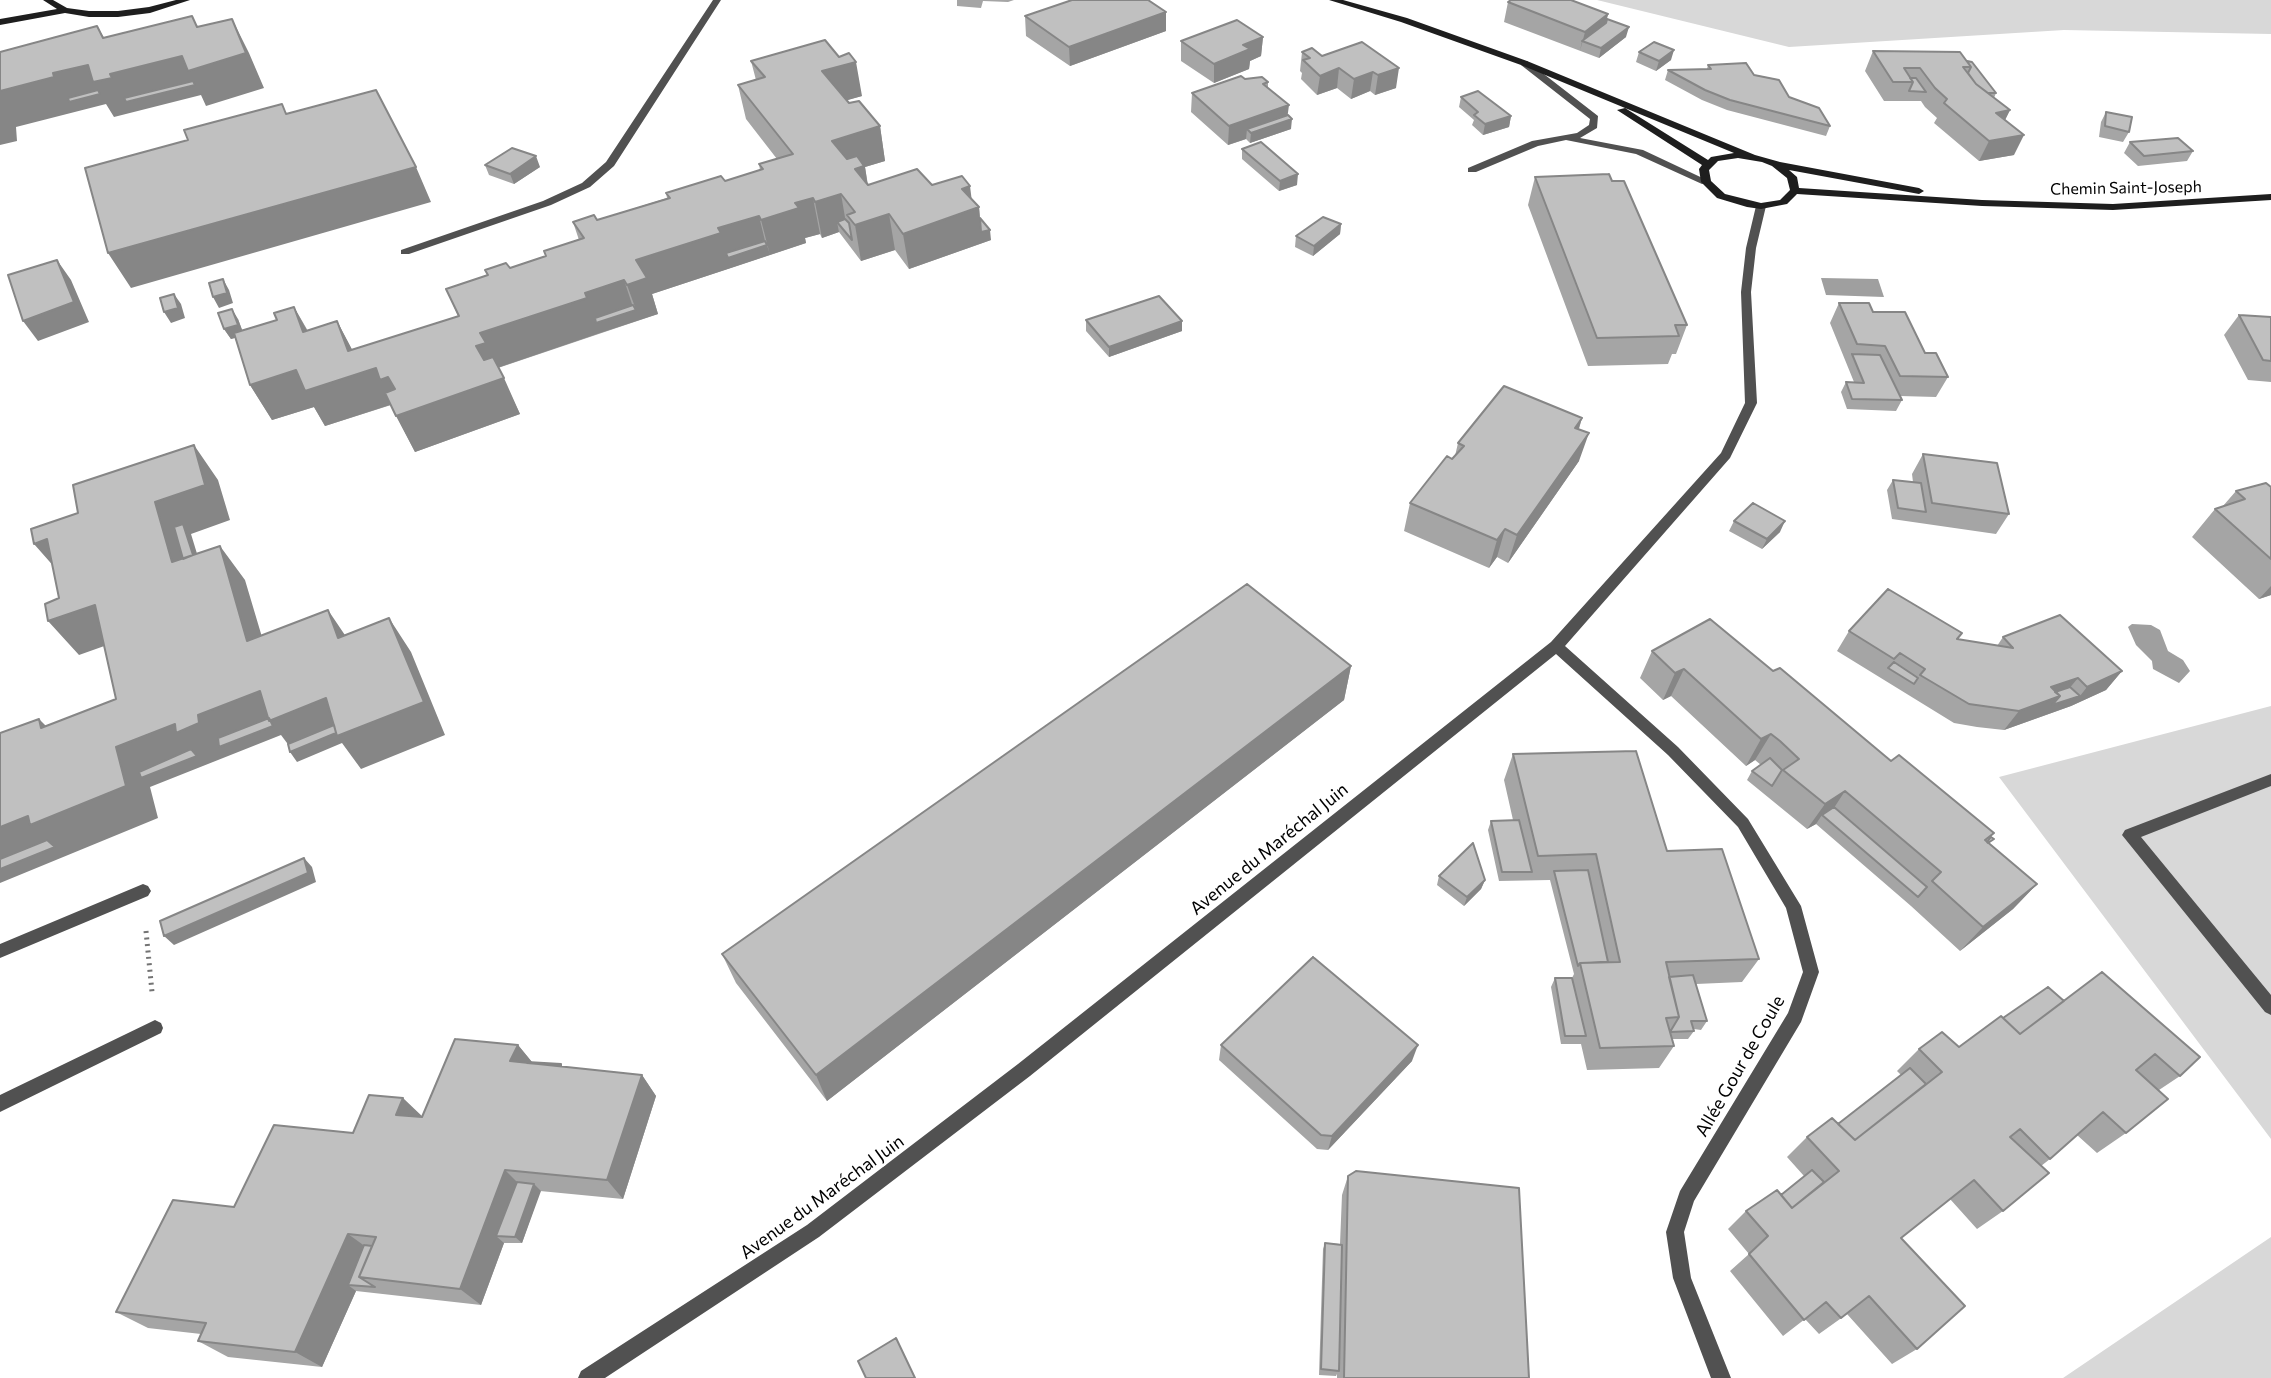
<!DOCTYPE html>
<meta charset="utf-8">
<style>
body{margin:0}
canvas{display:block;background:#fff}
</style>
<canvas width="2271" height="1378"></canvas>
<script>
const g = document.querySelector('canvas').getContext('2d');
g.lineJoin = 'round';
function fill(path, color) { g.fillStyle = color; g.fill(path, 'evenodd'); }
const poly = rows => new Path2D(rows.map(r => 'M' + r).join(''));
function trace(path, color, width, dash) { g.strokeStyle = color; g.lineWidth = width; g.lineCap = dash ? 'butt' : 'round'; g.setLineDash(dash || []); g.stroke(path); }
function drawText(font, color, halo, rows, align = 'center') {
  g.font = font + ' Commissioner,sans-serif'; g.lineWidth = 5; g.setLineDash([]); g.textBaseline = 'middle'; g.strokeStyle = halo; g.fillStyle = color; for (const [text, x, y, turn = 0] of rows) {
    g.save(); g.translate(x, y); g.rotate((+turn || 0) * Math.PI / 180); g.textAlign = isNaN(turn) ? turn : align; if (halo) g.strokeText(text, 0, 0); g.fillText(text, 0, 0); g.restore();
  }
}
fill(poly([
 [1597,0,2271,0,2271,34,2064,30,1789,47],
 [2271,706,2271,1139,1999,777],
 [2271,1237,2271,1378,2063,1378]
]), '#d8d8d8');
fill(poly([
 [1821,278,1878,279,1884,297,1826,295],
 [2132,624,2151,625,2160,630,2168,651,2183,660,2190,671,2179,683,2153,669,2152,661,2136,645,2128,627]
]), '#9f9f9f');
trace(poly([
 [146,931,152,992]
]), '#737373', 5, [2, 4.5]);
fill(poly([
 [2271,774,2271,786,2141,837,2271,995,2271,1015,2265,1012,2122,835,2125,830,2271,774]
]), '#515151');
fill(poly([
 [713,0,721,0,614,166,590,187,551,205,409,254,401,254,401,250,543,201,582,183,606,162,713,0],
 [1521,61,1527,61,1598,116,1597,128,1580,138,1643,150,1711,182,1702,184,1636,154,1566,140,1538,146,1476,172,1468,172,1468,168,1532,141,1577,133,1589,125,1590,119,1521,65,1521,61],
 [1761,203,1766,206,1756,248,1751,292,1757,403,1730,458,1565,646,1678,747,1748,819,1801,906,1819,972,1801,1022,1694,1201,1684,1232,1691,1278,1731,1378,1711,1378,1673,1278,1666,1232,1680,1191,1788,1013,1803,972,1786,908,1738,827,1668,755,1556,654,1030,1076,819,1237,605,1378,578,1378,581,1371,807,1225,1018,1064,1551,642,1721,453,1745,403,1741,292,1746,248,1756,206,1761,203],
 [143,884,148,886,151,891,148,896,0,958,0,944,143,884],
 [155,1020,161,1023,163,1028,161,1033,0,1112,0,1095,155,1020]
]), '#515151');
fill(poly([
 [43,0,53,0,67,8,89,11,118,11,149,7,176,0,190,0,150,13,118,17,89,17,65,13,0,25,0,19,57,9,43,0],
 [1329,0,1343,0,1407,18,1527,61,1755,155,1780,162,1919,188,1924,191,1919,194,1789,170,1797,177,1799,188,1982,200,2113,204,2271,194,2271,200,2113,210,1982,206,1797,194,1787,204,1761,209,1747,207,1717,198,1701,182,1699,169,1702,165,1617,110,1625,108,1708,160,1711,157,1734,153,1521,65,1401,22,1329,0],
 [1738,158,1762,162,1772,166,1787,178,1790,190,1780,200,1761,203,1725,194,1711,181,1709,170,1718,161,1738,158]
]), '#1e1e1e');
fill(poly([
 [957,0,1014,0,1008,2,983,1,981,8,957,6],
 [1508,2,1608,14,1607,19,1626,37,1599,58,1504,22],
 [1025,16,1166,31,1070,66,1026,36],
 [1263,37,1261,56,1250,61,1249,69,1214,83,1181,61,1181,41],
 [1362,42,1396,88,1375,95,1370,91,1351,99,1337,88,1317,95,1301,79,1302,73,1300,71,1302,52,1322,56],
 [1873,51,1967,61,1996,93,1994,98,2010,110,2005,120,2014,155,1979,161,1934,123,1937,118,1925,107,1921,101,1884,101,1865,71],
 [1639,52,1671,60,1656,71,1636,62],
 [751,61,862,96,847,100,849,103,880,126,885,161,865,167,868,185,932,185,972,200,979,207,980,218,991,240,909,269,895,250,861,261,839,232,822,238,820,234,805,238,806,243,652,294,658,314,498,368,520,414,415,452,391,405,325,426,314,407,272,420,250,385,235,338,231,339,224,329,238,319,242,330,277,320,294,307,308,331,337,321,352,350,458,316,446,289,546,256,579,240,573,222,597,220,667,198,666,193,725,181,760,170,759,164,777,159,746,119,738,85,756,80],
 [1708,65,1754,75,1830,126,1826,136,1727,110,1702,100,1665,80,1668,70,1707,69],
 [1245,79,1268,82,1268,88,1288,115,1291,129,1250,143,1246,139,1228,145,1191,112,1192,93],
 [1461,97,1511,116,1509,127,1483,135,1472,125,1474,120,1459,107],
 [2106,112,2129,132,2123,142,2099,137,2101,122],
 [2130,142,2193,151,2187,161,2138,166,2124,153],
 [1242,149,1297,185,1279,191,1242,159],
 [485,165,540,167,514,184,489,175],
 [1535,177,1687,325,1676,354,1672,354,1668,364,1588,366,1528,205],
 [1341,224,1340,234,1313,256,1295,247,1296,236],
 [1839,303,1873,312,1925,353,1948,377,1936,397,1900,396,1902,400,1896,411,1847,409,1841,392,1846,382,1854,382,1830,323],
 [2239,315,2271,317,2271,382,2248,380,2224,335],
 [1086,320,1182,331,1109,357,1086,331],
 [1582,418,1579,429,1579,461,1508,563,1497,557,1489,568,1404,531,1410,503,1455,456,1458,443],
 [1923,454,2009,514,1996,534,1892,519,1887,490,1893,480,1913,482,1912,474],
 [2271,487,2271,595,2259,599,2192,537,2215,509,2223,506,2236,491],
 [1734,521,1780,532,1762,549,1729,531],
 [1849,631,1957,639,1997,646,2003,637,2122,671,2106,690,2071,706,2004,730,1977,727,1954,723,1837,651],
 [1652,651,1773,671,1891,761,1994,833,1991,837,1989,844,2037,884,2013,909,1960,951,1911,906,1816,824,1807,829,1747,780,1752,771,1761,765,1755,760,1746,766,1671,696,1663,700,1640,678],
 [1351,666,1344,700,827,1101,736,983,722,954],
 [1513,754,1667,851,1759,959,1742,982,1696,984,1707,1021,1701,1030,1694,1029,1694,1031,1688,1039,1672,1039,1674,1046,1659,1068,1587,1070,1581,1044,1561,1044,1551,987,1555,978,1572,978,1574,974,1550,880,1499,881,1488,830,1491,821,1513,820,1504,780],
 [1439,876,1485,880,1481,889,1464,906,1437,885],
 [2102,972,2180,1076,2159,1090,2126,1133,2097,1153,2077,1135,2050,1159,2041,1166,2003,1211,1977,1229,1950,1199,1901,1238,1917,1349,1892,1364,1847,1314,1819,1334,1805,1319,1783,1336,1730,1271,1749,1254,1728,1229,1746,1211,1781,1195,1804,1176,1787,1157,1807,1137,1838,1124,1901,1075,1897,1071,1919,1049,1959,1047,2003,1018,2064,1001],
 [518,1045,532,1062,563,1067,642,1075,656,1096,623,1199,540,1191,522,1243,504,1243,481,1305,356,1291,322,1367,228,1357,198,1341,201,1334,148,1328,116,1312,234,1207,353,1133,422,1116],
 [1221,1045,1412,1061,1328,1150,1317,1149,1219,1060],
 [1348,1176,1529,1378,1337,1378,1337,1374,1336,1376,1319,1375,1323,1249,1325,1243,1340,1244,1342,1195]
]), '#a5a5a5');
fill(poly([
 [1166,12,1166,31,1070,66,1069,47],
 [1608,14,1603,33,1582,41,1580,51,1585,32],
 [232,19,249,53,264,88,206,106,201,95,114,117,106,104,16,127,17,141,0,145,0,91,53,73,88,65,110,74,103,38,97,26,117,60],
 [1629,27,1626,37,1599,58,1601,48],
 [1263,37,1261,56,1250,61,1249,69,1214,83,1214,64,1243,45],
 [1674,50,1671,60,1656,71,1659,61],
 [856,62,862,96,834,104,822,71],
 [1339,68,1337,88,1317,95,1320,76],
 [1399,68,1396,88,1375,95,1378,75],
 [1373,72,1370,91,1351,99,1354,79],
 [1289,105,1287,120,1292,119,1291,129,1250,143,1251,133,1247,129,1246,139,1228,145,1229,126],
 [2010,110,2000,130,1996,113],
 [1511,116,1509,127,1483,135,1485,124],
 [880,126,885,161,865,167,870,201,832,141],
 [2024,135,2014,155,1979,161,1989,141],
 [536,156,540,167,514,184,510,174],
 [416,167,431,202,131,288,108,253],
 [1298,174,1297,185,1279,191,1280,181],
 [970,186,973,210,979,207,981,232,990,230,991,240,909,269,903,234,962,189],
 [841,194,847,229,837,222,839,232,822,238,815,202],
 [813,198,820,234,805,238,806,243,770,255,761,220,795,203],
 [889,214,895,250,861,261,855,225],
 [759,216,766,245,767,245,770,255,731,268,728,258,731,268,652,294,658,314,600,333,596,323,600,333,497,368,492,382,476,346,480,333,585,293,624,280,634,310,636,310,627,285,636,260,718,228],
 [1341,224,1340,234,1313,256,1314,246],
 [57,260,71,280,89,322,38,341,23,321],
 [223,279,229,290,233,303,219,308,213,297],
 [174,294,181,304,185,318,171,323,164,312],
 [294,307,314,343,337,321,356,357,376,368,476,351,504,378,520,414,415,452,396,416,393,404,325,426,314,407,272,420,250,385,296,370,303,332],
 [232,309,238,319,244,335,231,339,224,329],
 [1182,321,1182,331,1109,357,1109,347],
 [1582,418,1573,446,1575,428],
 [1589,433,1579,461,1508,563,1517,535],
 [194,445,218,480,230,520,191,534,209,593,172,562,155,502],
 [1785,521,1780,532,1762,549,1767,539],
 [1505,529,1497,557,1489,568,1497,540],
 [47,539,124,639,79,655,48,621,78,611,64,578,34,544],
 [220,546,245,580,273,674,247,641],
 [2271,586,2271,595,2259,599],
 [328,610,351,644,338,638],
 [389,618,411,652,445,735,361,769,342,743,297,762,290,752,293,751,281,735,150,787,158,818,0,883,0,827,116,747,198,715],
 [1351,666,1344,700,827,1101,816,1075],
 [1684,669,1671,696,1663,700,1675,673],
 [2122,671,2106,690,2071,706,2004,730,2019,711,2051,687,2078,678,2062,697,2080,696,2087,687],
 [39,719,69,749,41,728],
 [1771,734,1755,760,1746,766,1761,739],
 [1845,791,1828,817,1822,815,1816,824,1807,829,1825,804],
 [304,858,312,867,316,882,174,945,164,936],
 [1485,880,1481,889,1464,906,1467,897],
 [2037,884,2013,909,1960,951,1983,927],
 [518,1045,536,1067,510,1061],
 [1418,1045,1412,1061,1328,1150,1332,1136],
 [642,1075,656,1096,623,1199,607,1180],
 [403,1098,424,1118,396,1115],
 [505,1170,524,1189,496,1236,504,1243,481,1305,460,1289],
 [534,1184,541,1191,522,1243,515,1237],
 [348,1234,373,1252,348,1285,356,1291,322,1367,295,1352]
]), '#868686');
const building = poly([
 [1072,0,1148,0,1166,12,1069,47,1025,16,1072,0],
 [1511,0,1571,0,1608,14,1585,32,1508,2,1511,0],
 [192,16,197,27,232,19,246,53,188,71,182,56,110,74,112,78,93,82,88,65,53,73,54,77,0,91,0,52,97,26,103,38,192,16],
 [1607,19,1629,27,1601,48,1582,41,1606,23,1607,19],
 [1237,20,1263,37,1243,45,1250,49,1214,64,1181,41,1237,20],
 [825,40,839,57,849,53,856,62,822,71,849,103,859,101,880,126,832,141,847,159,857,156,864,166,855,169,868,185,917,169,932,185,962,176,970,186,962,189,979,207,903,234,889,214,855,225,847,215,855,212,841,194,815,202,813,198,795,203,799,208,761,220,759,216,718,228,721,233,636,260,647,278,627,285,624,280,585,293,587,298,480,333,486,343,476,346,484,360,493,357,504,378,396,416,385,393,395,389,388,377,380,380,376,368,305,391,296,370,250,385,234,333,277,320,274,313,294,307,303,332,337,321,348,351,459,316,446,289,488,275,485,270,506,263,510,268,546,256,544,251,584,238,573,222,594,215,597,220,670,198,666,193,721,176,725,181,763,169,759,164,793,154,738,85,765,77,751,61,825,40],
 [1362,42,1399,68,1378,75,1373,72,1354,79,1339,68,1320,76,1303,60,1310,58,1302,52,1312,48,1322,56,1362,42],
 [1654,42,1674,50,1659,61,1639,52,1654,42],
 [1873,51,1960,52,1971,67,1963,67,1976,84,2010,110,1996,113,2024,135,1989,141,1944,103,1947,99,1935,88,1920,68,1904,68,1913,82,1893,82,1873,51],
 [1967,61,1972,62,1996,93,1988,93,1976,84,1968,73,1971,67,1967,61],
 [1746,63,1754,75,1779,80,1789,97,1819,108,1830,126,1730,100,1705,90,1668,70,1711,69,1708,65,1746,63],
 [1241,76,1245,79,1262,77,1268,82,1263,84,1289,105,1229,126,1192,93,1241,76],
 [1910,78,1916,78,1926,92,1909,91,1913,82,1910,78],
 [193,81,195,85,126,102,124,98,193,81],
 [98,90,100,94,69,102,68,98,98,90],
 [376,90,416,167,108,253,85,168,188,140,184,130,282,104,286,114,376,90],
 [1478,91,1511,116,1485,124,1474,115,1478,112,1461,97,1478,91],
 [2106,112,2132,117,2129,132,2105,126,2106,112],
 [1288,115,1292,119,1251,133,1247,129,1288,115],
 [2178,138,2193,151,2144,156,2130,142,2178,138],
 [1261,142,1298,174,1280,181,1242,149,1261,142],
 [512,148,536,156,510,174,485,165,512,148],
 [1609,174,1612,181,1624,181,1687,325,1675,325,1679,336,1597,338,1535,177,1609,174],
 [1323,217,1341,224,1314,246,1296,236,1323,217],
 [980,218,990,230,981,232,980,218],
 [845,219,849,223,852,240,837,222,845,219],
 [765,241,767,245,728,258,726,253,765,241],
 [57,260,74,302,23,321,8,275,57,260],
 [223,279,227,293,213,297,209,283,223,279],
 [174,294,178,308,164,312,160,298,174,294],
 [1159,296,1182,321,1109,347,1086,320,1159,296],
 [1839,303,1869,303,1873,312,1905,312,1925,353,1936,353,1948,377,1900,376,1885,346,1857,344,1839,303],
 [633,305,636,310,596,323,595,318,633,305],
 [232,309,238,325,224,329,218,313,232,309],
 [2239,315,2271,317,2271,361,2263,360,2239,315],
 [1852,354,1880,355,1902,400,1852,399,1846,382,1864,383,1852,354],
 [1504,386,1582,418,1575,428,1589,433,1517,535,1505,529,1497,540,1410,503,1447,456,1452,459,1464,446,1458,443,1504,386],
 [194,445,205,485,155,502,172,562,220,546,247,641,328,610,338,638,389,618,424,702,337,736,326,698,269,721,260,691,198,715,199,723,176,733,175,724,116,747,126,786,30,825,28,816,0,827,0,733,39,719,41,728,116,699,95,605,48,621,45,604,59,598,47,539,34,544,31,529,78,513,73,485,194,445],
 [1923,454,1997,463,2009,514,1932,503,1923,454],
 [1893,480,1921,483,1926,512,1898,508,1893,480],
 [2266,483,2271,487,2271,559,2215,509,2245,499,2236,491,2266,483],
 [1753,503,1785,521,1767,539,1734,521,1753,503],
 [183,524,193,555,183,559,174,527,183,524],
 [1247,584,1351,666,816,1075,722,954,1247,584],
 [1888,589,1962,633,1957,639,2013,648,2003,637,2060,615,2122,671,2087,687,2078,678,2051,687,2060,696,2019,711,1969,704,1920,675,1925,669,1900,653,1894,659,1849,631,1888,589],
 [1710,619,1773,671,1780,668,1891,761,1899,755,1994,833,1985,840,2037,884,1983,927,1932,881,1941,872,1845,791,1825,804,1783,770,1799,759,1780,741,1771,734,1761,739,1684,669,1675,673,1652,651,1710,619],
 [1894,662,1918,678,1914,684,1888,668,1894,662],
 [2070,687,2080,696,2052,705,2060,696,2055,692,2070,687],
 [269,718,273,726,219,747,218,738,269,718],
 [334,725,336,733,290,752,288,744,334,725],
 [191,749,197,756,141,778,139,772,191,749],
 [1636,751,1667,851,1722,849,1759,959,1666,962,1679,1017,1666,1018,1674,1046,1600,1048,1580,963,1620,962,1596,854,1538,856,1513,754,1636,751],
 [1770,758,1782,770,1772,786,1752,771,1770,758],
 [1834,807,1927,887,1918,897,1822,815,1834,807],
 [1519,820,1532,872,1502,872,1491,821,1519,820],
 [1991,837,1994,839,1988,843,1987,842,1991,837],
 [47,840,55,847,0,869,0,859,47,840],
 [1473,843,1485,880,1467,897,1439,876,1473,843],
 [304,858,308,873,164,936,160,921,304,858],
 [1588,870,1608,962,1580,963,1578,966,1554,871,1588,870],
 [1313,957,1418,1045,1332,1136,1321,1135,1221,1045,1313,957],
 [2102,972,2200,1057,2180,1076,2155,1054,2136,1070,2168,1099,2126,1133,2103,1112,2050,1159,2020,1129,2010,1137,2049,1173,2003,1211,1974,1180,1901,1238,1965,1306,1917,1349,1869,1296,1841,1318,1826,1302,1804,1320,1749,1254,1768,1236,1746,1211,1777,1190,1792,1208,1839,1171,1807,1137,1832,1118,1855,1140,1942,1072,1919,1049,1942,1032,1959,1047,2001,1016,2020,1034,2102,972],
 [1693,975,1707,1021,1691,1021,1694,1031,1670,1032,1679,1017,1669,977,1693,975],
 [1555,978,1572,978,1586,1036,1565,1036,1555,978],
 [2048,987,2064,1001,2020,1034,2003,1018,2048,987],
 [455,1039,518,1045,510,1061,642,1075,607,1180,505,1170,460,1289,359,1277,376,1237,348,1234,295,1352,198,1341,206,1323,116,1312,173,1200,234,1207,274,1125,353,1133,369,1095,403,1098,396,1115,422,1117,455,1039],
 [527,1062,561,1064,561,1066,527,1063,527,1062],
 [1910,1068,1926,1084,1855,1140,1838,1124,1910,1068],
 [1812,1170,1824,1182,1792,1208,1781,1195,1812,1170],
 [1356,1171,1519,1188,1529,1378,1344,1378,1348,1176,1356,1171],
 [517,1182,534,1184,515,1237,496,1236,517,1182],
 [1325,1243,1342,1245,1339,1371,1321,1369,1325,1243],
 [364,1245,372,1246,359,1277,375,1287,348,1285,364,1245],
 [896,1338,915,1378,866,1378,858,1361,896,1338]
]);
fill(building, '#c0c0c0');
trace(building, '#868686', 2);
drawText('16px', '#000', '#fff', [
 ["Chemin Saint-Joseph",2126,188,-1]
]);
drawText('18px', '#000', '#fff', [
 ["Avenue du Maréchal Juin",1269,849,-39],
 ["Allée Gour de Coule",1740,1066,-60],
 ["Avenue du Maréchal Juin",822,1197,-36]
]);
</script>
